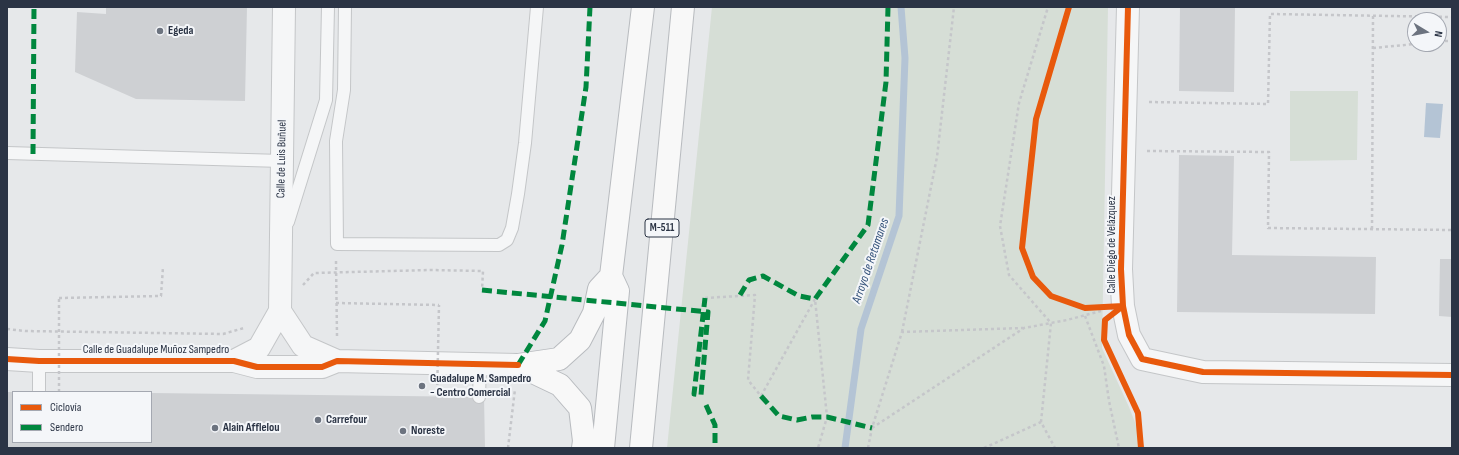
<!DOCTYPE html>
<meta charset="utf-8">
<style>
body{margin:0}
#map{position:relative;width:1459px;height:455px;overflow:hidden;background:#e6e8ea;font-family:"Sofia Sans Condensed",sans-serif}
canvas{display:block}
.frame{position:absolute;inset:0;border:8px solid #2b3445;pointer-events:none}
.legend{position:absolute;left:12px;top:391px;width:140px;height:52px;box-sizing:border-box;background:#f4f6f9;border:1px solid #a4a8b1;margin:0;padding:5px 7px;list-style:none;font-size:12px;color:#2b3445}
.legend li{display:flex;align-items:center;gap:8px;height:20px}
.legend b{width:20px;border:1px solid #a4a8b1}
.north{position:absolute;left:1407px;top:12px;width:40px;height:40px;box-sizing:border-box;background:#f4f6f9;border:1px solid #a4a8b1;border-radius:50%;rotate:100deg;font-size:11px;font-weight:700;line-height:16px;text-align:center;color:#2b3445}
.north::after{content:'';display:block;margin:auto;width:14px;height:18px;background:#6c737f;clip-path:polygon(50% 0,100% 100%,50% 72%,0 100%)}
</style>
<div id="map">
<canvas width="1459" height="455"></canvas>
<div class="frame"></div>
<ul class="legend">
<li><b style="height:5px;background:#e8590c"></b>Ciclovía</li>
<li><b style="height:5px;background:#00873e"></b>Sendero</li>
</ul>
<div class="north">N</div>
</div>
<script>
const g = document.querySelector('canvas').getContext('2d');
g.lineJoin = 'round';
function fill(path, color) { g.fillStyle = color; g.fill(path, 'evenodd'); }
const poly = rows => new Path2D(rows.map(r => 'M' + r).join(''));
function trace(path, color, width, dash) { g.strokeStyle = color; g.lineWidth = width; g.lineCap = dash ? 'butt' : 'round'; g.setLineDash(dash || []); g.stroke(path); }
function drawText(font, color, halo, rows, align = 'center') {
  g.font = font + ' "Sofia Sans Condensed",sans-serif'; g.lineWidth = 4; g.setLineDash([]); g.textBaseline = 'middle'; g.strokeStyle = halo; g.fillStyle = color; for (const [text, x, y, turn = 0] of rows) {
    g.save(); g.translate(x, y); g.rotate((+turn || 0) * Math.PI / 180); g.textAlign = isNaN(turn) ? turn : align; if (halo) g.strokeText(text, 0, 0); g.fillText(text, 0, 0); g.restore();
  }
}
fill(poly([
 [712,7,1108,7,1102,348,1129,407,1145,448,667,448],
 [1290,91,1358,91,1357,160,1290,161]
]), '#d6ded6');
fill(poly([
 [1426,103,1443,104,1440,138,1424,137]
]), '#b4c4d5');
trace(poly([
 [845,448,861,329,899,216,905,58,901,7]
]), '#b4c4d5', 7);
fill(poly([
 [106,7,247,7,245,101,136,99,75,72,77,12,106,14],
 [1180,7,1235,7,1234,92,1179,91],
 [1179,155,1234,156,1232,255,1376,257,1375,314,1177,312],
 [1440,259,1452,259,1452,317,1439,316],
 [7,392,13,392,13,442,151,442,151,393,484,397,485,448,7,448]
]), '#ced0d3');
const service = poly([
 [345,7,344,90,336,141,337,244,499,245,507,240,512,228,518,194,525,143,537,7],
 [7,153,282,161],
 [288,222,326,100,328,7],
 [39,392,39,361],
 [479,397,480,364]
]);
const minor = poly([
 [1128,7,1121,269,1123,306,1129,335,1142,359,1203,372,1452,375],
 [280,311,303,346,337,361],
 [7,359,39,361,234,361,257,367,322,367,337,361,518,365],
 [234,361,259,348,280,311,284,7]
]);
const trunk = poly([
 [518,365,559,359,580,340,594,313,599,289,611,276],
 [518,365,560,385,580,408,584,441,583,448],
 [603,448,618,291,611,276,643,7],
 [641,448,683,7]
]);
trace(service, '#c4c6c8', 14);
trace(minor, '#c4c6c8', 24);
trace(trunk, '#b8bbbf', 24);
trace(poly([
 [1440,17,1441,41],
 [1439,41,1452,41],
 [1373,48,1415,44],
 [1149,102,1268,104,1270,14,1452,17],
 [1147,151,1269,152,1268,228,1452,230],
 [1372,229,1373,16],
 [336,261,337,336],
 [303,285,314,273,430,270,483,271,482,290],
 [59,298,161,296,163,267],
 [705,298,755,295,748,380,761,396,815,299,827,417,818,448],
 [336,303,439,305],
 [1085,316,1104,366,1109,401,1119,448],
 [7,329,25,331,223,334,244,328],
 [902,332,937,157,954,7],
 [1041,422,1051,323,1009,275,1000,226,1019,103,1048,7],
 [872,428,1024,328,1067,320,1101,311],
 [508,448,515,389],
 [868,448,872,428,902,332,1023,328],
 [984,448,1041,422,1055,448]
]), '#c5c6ca', 2.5, [3, 3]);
trace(service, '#f5f6f7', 12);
trace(minor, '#f5f6f7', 22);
trace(trunk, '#f8f8f8', 22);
trace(poly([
 [59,392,59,298],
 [437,397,439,305]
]), '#c5c6ca', 2.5, [3, 3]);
trace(poly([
 [33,154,34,7],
 [482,290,708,312,701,395,694,394,705,298],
 [740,295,749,280,763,276,799,296,815,299,868,225,886,82,888,7],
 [518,365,545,321,562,245,586,87,590,7],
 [761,396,779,416,797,420,812,417,827,417,872,428],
 [706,405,715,425,715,448]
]), '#00873e', 5, [10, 5]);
trace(poly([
 [1069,7,1036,119,1022,248,1033,277,1051,296,1085,308,1123,306,1105,320,1104,340,1138,413,1141,448],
 [1128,7,1121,269,1123,306,1129,335,1142,359,1203,372,1452,375],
 [7,359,39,361,234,361,257,367,322,367,337,361,518,365]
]), '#e8590c', 6);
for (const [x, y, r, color] of [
 [160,31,4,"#6c737f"],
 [422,386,4,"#6c737f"],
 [318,420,4,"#6c737f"],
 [215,428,4,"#6c737f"],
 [403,431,4,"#6c737f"]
]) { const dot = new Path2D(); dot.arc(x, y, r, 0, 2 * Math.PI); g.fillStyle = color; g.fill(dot); trace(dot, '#f4f6f9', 1.5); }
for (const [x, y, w] of [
 [662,228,34]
]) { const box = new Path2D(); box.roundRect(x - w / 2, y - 9, w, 18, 3); g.fillStyle = '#f4f6f9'; g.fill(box); trace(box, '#2b3445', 1); }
drawText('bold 11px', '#2b3445', null, [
 ["M-511",662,228]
]);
drawText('bold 12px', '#2b3445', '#f4f6f9', [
 ["Egeda",168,31],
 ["Guadalupe M. Sampedro",430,379],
 ["- Centro Comercial",430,393],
 ["Carrefour",326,420],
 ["Alain Afflelou",223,428],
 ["Noreste",411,431]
], 'left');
drawText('12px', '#2b3445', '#f4f6f9', [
 ["Calle de Luis Buñuel",282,159,-89],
 ["Calle Diego de Velázquez",1112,245,-90],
 ["Calle de Guadalupe Muñoz Sampedro",156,350]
]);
drawText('italic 13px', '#34527a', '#f4f6f9', [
 ["Arroyo de Retamares",871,261,-71]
]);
</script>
